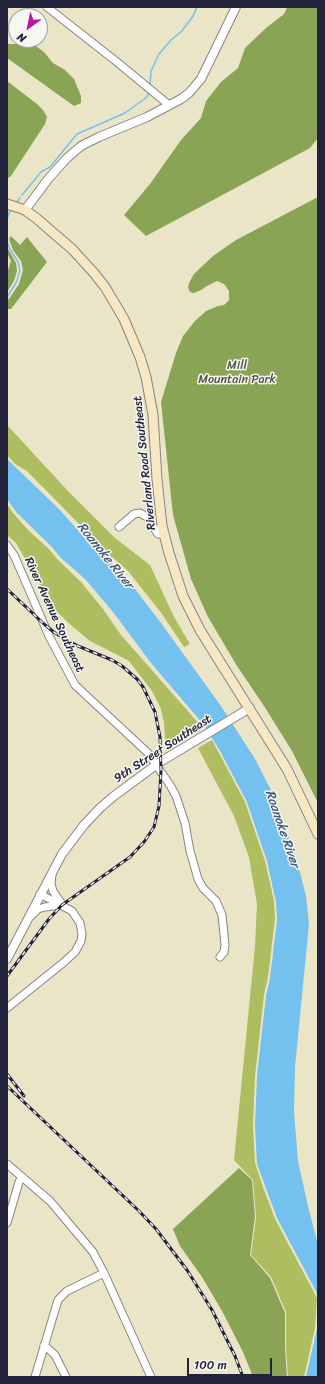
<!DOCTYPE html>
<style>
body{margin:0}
#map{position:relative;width:325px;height:1384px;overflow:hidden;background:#ebe5c8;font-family:Sriracha,sans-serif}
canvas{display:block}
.frame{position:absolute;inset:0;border:8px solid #22223b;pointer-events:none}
.north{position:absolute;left:8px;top:8px;width:40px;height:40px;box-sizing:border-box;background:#f6f6f2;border:1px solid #a1a1a9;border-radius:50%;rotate:213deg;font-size:11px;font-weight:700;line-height:16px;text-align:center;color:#22223b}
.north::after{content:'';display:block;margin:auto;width:14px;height:18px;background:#b5179e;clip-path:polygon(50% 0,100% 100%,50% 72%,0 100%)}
.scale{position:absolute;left:187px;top:1358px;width:85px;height:18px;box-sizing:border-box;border:2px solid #22223b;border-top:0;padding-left:5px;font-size:12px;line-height:14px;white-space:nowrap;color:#22223b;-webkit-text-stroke:3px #f6f6f2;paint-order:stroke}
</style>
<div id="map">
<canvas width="325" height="1384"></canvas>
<div class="frame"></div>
<div class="north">N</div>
<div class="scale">100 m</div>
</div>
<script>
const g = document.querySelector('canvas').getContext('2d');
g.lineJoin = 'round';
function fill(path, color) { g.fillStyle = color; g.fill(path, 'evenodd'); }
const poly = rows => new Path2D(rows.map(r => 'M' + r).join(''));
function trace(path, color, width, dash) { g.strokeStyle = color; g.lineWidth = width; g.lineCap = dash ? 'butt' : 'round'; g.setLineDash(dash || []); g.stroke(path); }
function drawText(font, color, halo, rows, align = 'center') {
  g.font = font + ' Sriracha,sans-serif'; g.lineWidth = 3; g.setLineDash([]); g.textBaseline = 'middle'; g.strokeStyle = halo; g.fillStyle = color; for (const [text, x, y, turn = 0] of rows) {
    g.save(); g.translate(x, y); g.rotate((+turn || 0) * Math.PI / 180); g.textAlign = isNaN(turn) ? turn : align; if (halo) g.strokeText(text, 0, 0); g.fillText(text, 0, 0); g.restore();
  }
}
fill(poly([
 [7,425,68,491,115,538,150,565,174,617,190,644,184,647,162,614,128,571,112,557,92,542,85,530,27,471,15,464,7,455],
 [7,504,13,513,29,531,49,549,58,560,81,582,103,609,121,635,201,726,166,750,164,723,161,709,152,691,129,661,90,641,73,627,54,609,16,543,7,535],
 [212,740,245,802,265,861,274,901,275,919,268,977,264,995,255,1076,253,1126,255,1163,263,1187,275,1219,317,1298,315,1328,304,1377,288,1377,286,1349,286,1312,271,1277,251,1255,256,1217,253,1180,234,1160,255,946,257,904,249,857,234,816,198,748]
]), '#adbd60');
fill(poly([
 [287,7,318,7,318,138,310,148,146,236,124,215,150,184,181,140,201,118,206,101,221,82,238,68,245,48,266,28,284,14],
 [7,44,33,44,44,52,53,63,65,70,74,79,81,96,81,103,74,106,7,58],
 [7,81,37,104,43,110,47,117,45,124,11,176,7,179],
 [318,197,318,803,292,751,264,706,237,666,208,617,191,579,173,515,161,402,176,353,183,336,195,321,206,311,218,306,224,305,229,300,229,291,224,284,217,281,207,286,201,290,194,293,190,292,188,288,189,283,194,274,213,256,236,240],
 [11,236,20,245,27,237,47,262,11,309,7,309,7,300,9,299,19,284,23,270,21,261,13,250,9,239],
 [7,247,16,263,17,271,14,281,7,292,7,273,11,261,7,253],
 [239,1168,252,1180,255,1216,250,1255,270,1278,285,1313,285,1349,287,1377,253,1377,243,1352,222,1311,202,1277,180,1246,173,1229]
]), '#8aa456');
fill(poly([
 [7,459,59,509,91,545,122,572,161,623,221,706,255,759,274,796,296,857,306,896,309,924,295,1067,294,1112,298,1161,307,1202,318,1245,318,1295,277,1218,257,1164,255,1126,257,1076,266,996,270,978,277,920,276,902,267,861,247,802,219,749,203,724,151,663,113,612,86,580,60,557,52,547,16,512,7,499],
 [318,1316,318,1377,306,1377,317,1329]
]), '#74c0ee');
trace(poly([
 [150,85,151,71,159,54,171,40,182,31,193,16,197,7],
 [22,195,41,172,50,167,77,134,125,113,147,97,149,91],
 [17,202,20,198],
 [7,219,10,211],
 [7,242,11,251,18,262,20,271,16,283,7,297]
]), '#74c0ee', 1.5);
const minor = poly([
 [47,7,117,62,169,105],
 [119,527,134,514,140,513,147,517,158,534,164,534],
 [7,545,14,555,49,636,75,685,148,753,170,785,176,796,185,823,190,851,198,879,203,888,216,901,222,915,225,945,224,952,220,957],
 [52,874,51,884,53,891,61,903],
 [31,916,38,909,45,907,61,905],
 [7,1008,63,963,75,952,81,941,82,934,80,923,72,911,40,894],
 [7,1164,50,1201,93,1252,104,1273,151,1377],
 [7,1223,19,1182,22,1177],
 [44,1345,55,1355,66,1377],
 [35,1377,58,1300,67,1291,104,1273]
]);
const tertiary = poly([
 [25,210,49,178,67,158,81,146,99,137,147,117,181,99,189,93,201,79,236,7],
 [7,959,62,854,84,825,100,808,114,796,160,762,250,708]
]);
const secondary = poly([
 [7,204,25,210,36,218,72,249,94,273,105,287,124,319,140,357,146,377,153,415,157,479,162,526,169,553,183,596,200,630,287,769,318,834]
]);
trace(minor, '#868482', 9);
trace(tertiary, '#868482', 10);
trace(secondary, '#868482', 11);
trace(minor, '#fff', 7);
trace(tertiary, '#fff', 8);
trace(secondary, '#f7e8c3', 9);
const rail = poly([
 [7,589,44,624,55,633,78,646,112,660,122,666,137,679,143,687,155,712,160,737,161,771,159,806,154,827,144,842,130,857,62,905,49,919,7,976],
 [7,1074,24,1096],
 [7,1086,139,1211,156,1229,187,1270,212,1310,235,1356,243,1377]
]);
trace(rail, '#22223b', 3);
trace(rail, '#f6f6f2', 1.5, [4.5]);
drawText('12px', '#535848', '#f6f6f2', [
 ["Mill",237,366],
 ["Mountain Park",237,380]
]);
drawText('12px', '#22223b', '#f6f6f2', [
 ["Riverland Road Southeast",145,463,-96],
 ["River Avenue Southeast",54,615,65],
 ["9th Street Southeast",163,749,-33]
]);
drawText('italic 13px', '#3f597a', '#f6f6f2', [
 ["Roanoke River",105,556,51],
 ["Roanoke River",282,829,71]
]);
</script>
